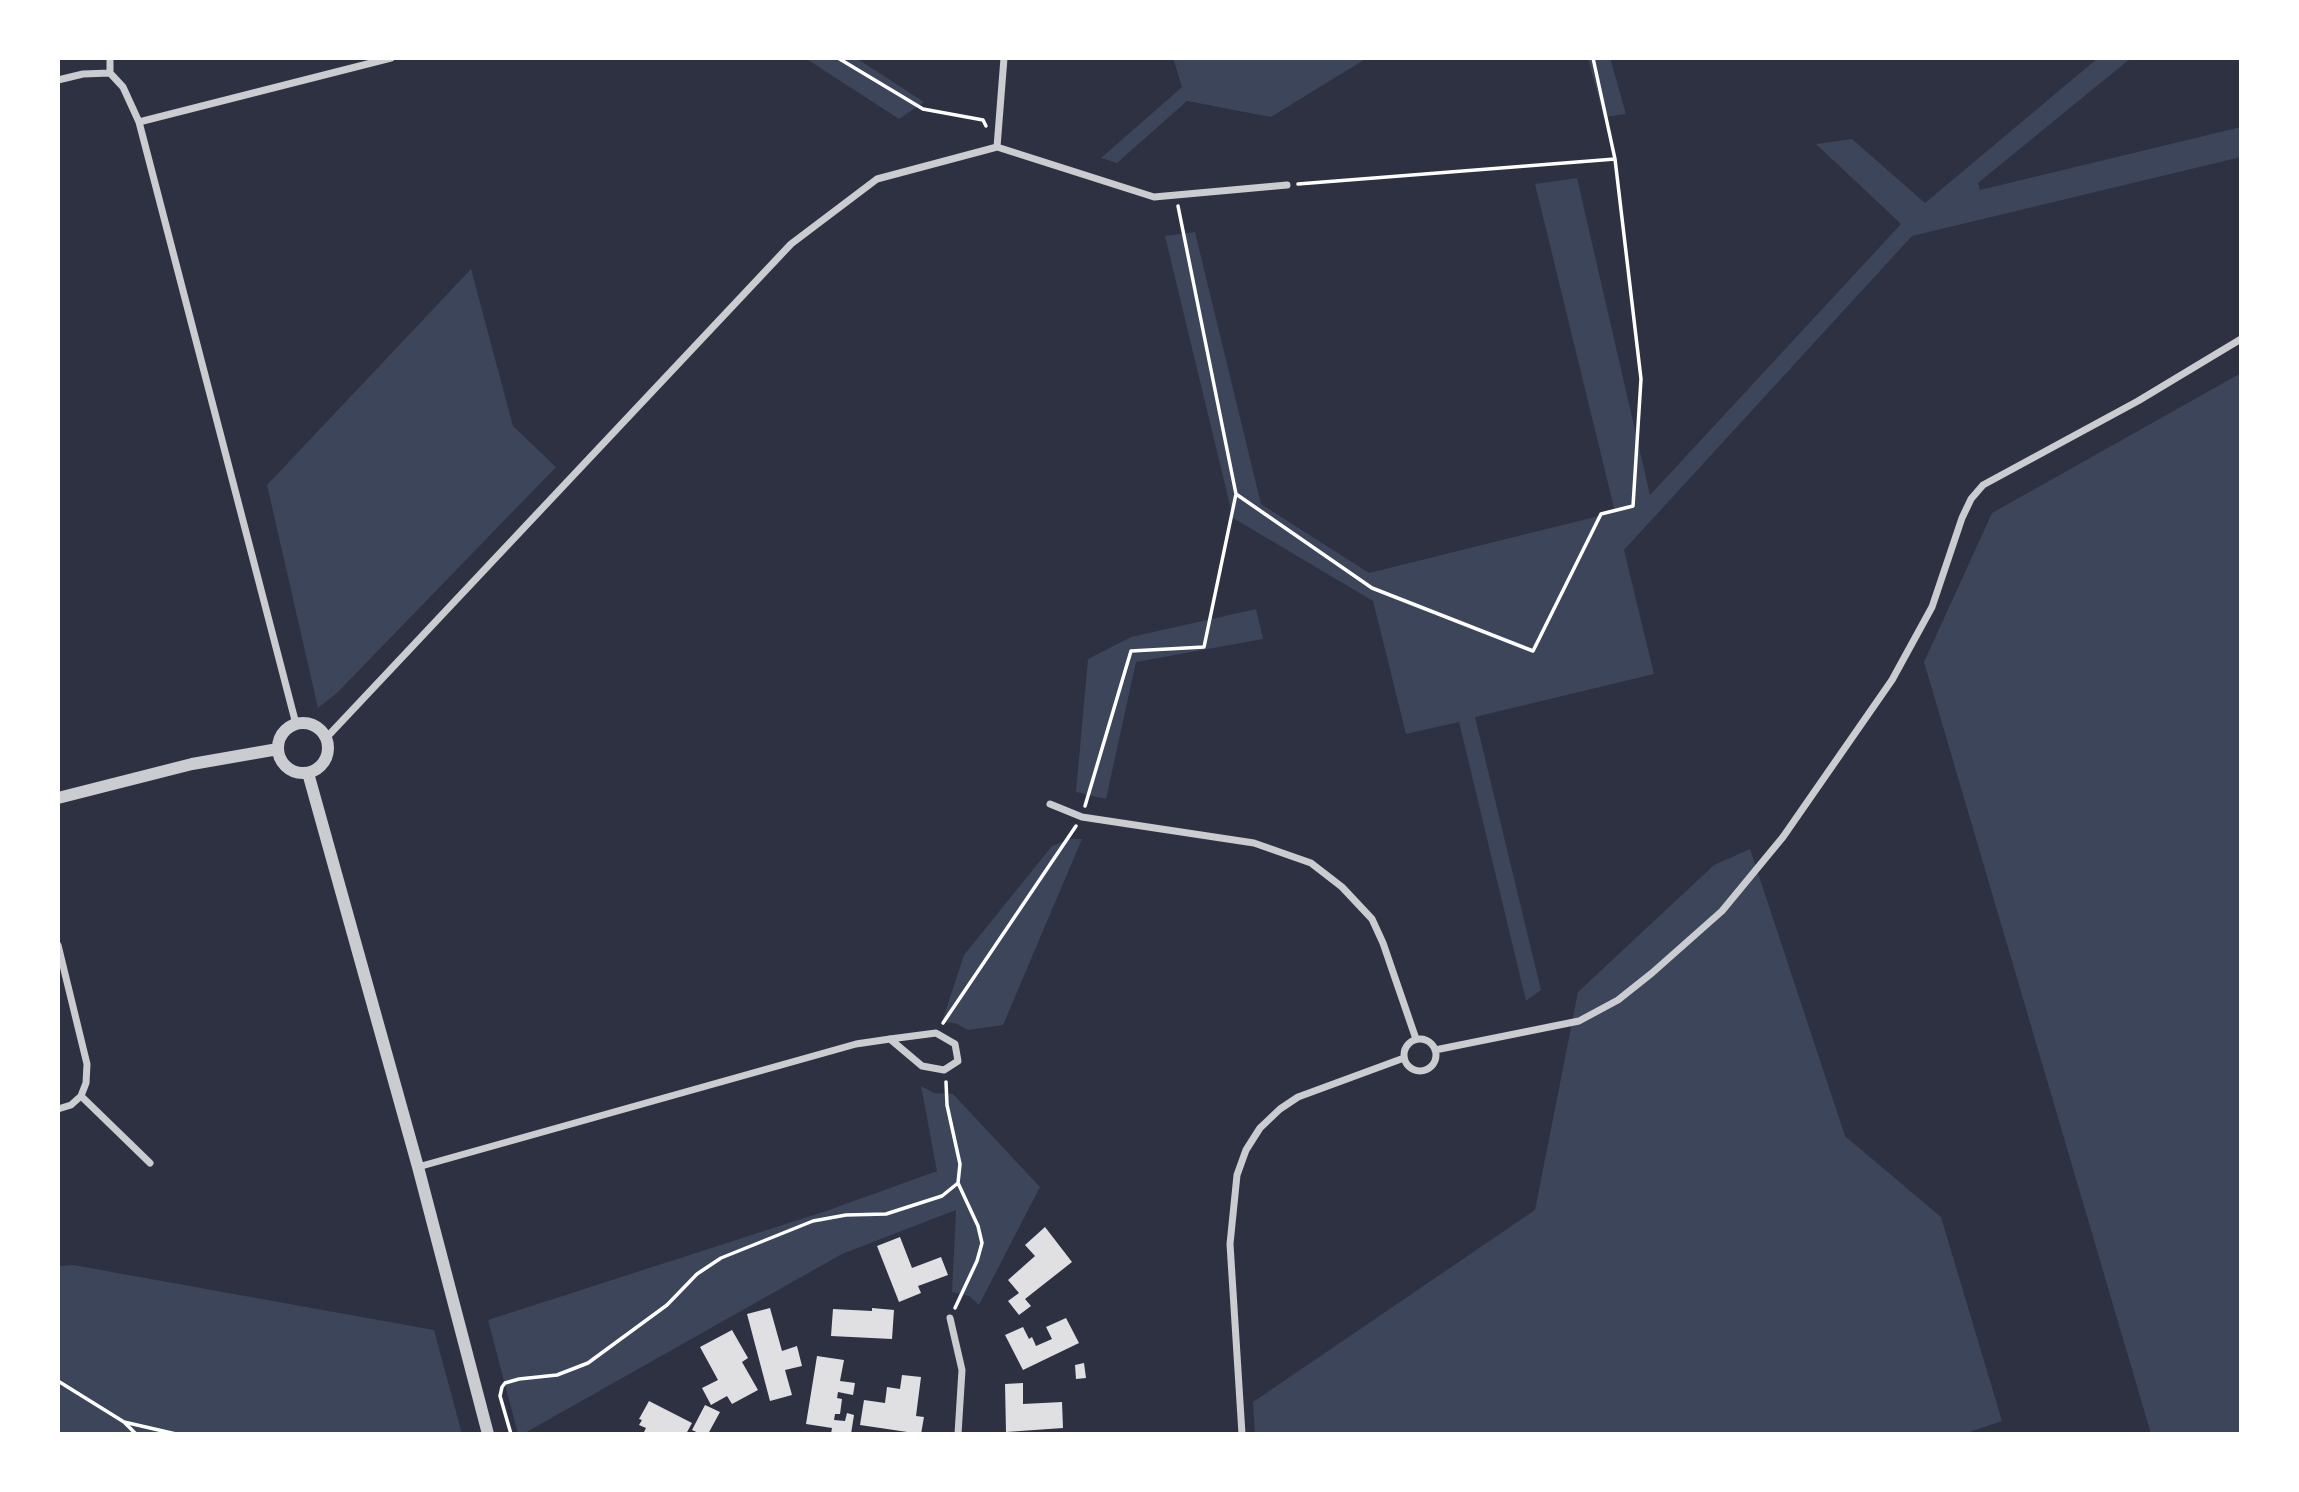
<!DOCTYPE html>
<style>
body{margin:0}
#map{position:relative;width:2299px;height:1492px;overflow:hidden;background:#2d3142;font-family:"Fira Sans Condensed",sans-serif}
canvas{display:block}
.frame{position:absolute;inset:0;border:60px solid #fff;pointer-events:none}
</style>
<div id="map">
<canvas width="2299" height="1492"></canvas>
<div class="frame"></div>
</div>
<script>
const g = document.querySelector('canvas').getContext('2d');
g.lineJoin = 'round';
function fill(path, color) { g.fillStyle = color; g.fill(path, 'evenodd'); }
const poly = rows => new Path2D(rows.map(r => 'M' + r).join(''));
function trace(path, color, width, dash) { g.strokeStyle = color; g.lineWidth = width; g.lineCap = dash ? 'butt' : 'round'; g.setLineDash(dash || []); g.stroke(path); }
fill(poly([
 [805,58,856,58,924,102,899,119],
 [1173,58,1367,58,1271,117,1187,101,1117,163,1101,158,1182,87],
 [1588,58,1610,58,1626,114,1604,117],
 [2098,58,2131,58,1978,183,1980,190,2241,127,2241,157,1912,236,1624,550,1654,674,1475,717,1541,990,1526,1001,1459,722,1406,734,1373,601,1233,518,1165,236,1195,232,1261,504,1369,573,1615,512,1535,184,1577,178,1650,495,1901,224,1816,144,1852,139,1925,203],
 [471,269,513,426,556,467,337,693,318,708,267,485],
 [2241,373,2241,1434,2151,1434,1924,662,1992,513],
 [1256,609,1263,639,1136,662,1106,799,1076,792,1088,659,1131,637],
 [1070,839,1082,839,1003,1025,968,1030,955,1023,942,1022,964,955,1052,846],
 [1750,849,1845,1136,1941,1217,2002,1421,1964,1434,1255,1434,1253,1402,1535,1210,1578,992,1714,865],
 [921,1086,934,1093,953,1094,1040,1187,979,1305,969,1296,952,1292,956,1210,842,1254,523,1434,518,1434,488,1320,829,1210,937,1171],
 [73,1265,434,1330,462,1434,58,1434,58,1266]
]), '#3c4559');
fill(poly([
 [1045,1227,1072,1262,1025,1299,1031,1306,1019,1315,1008,1301,1019,1293,1008,1280,1035,1256,1025,1245],
 [900,1237,912,1268,941,1257,948,1275,918,1286,921,1293,899,1302,877,1246],
 [770,1308,782,1351,797,1346,802,1366,785,1370,792,1395,770,1401,747,1314],
 [872,1308,894,1310,892,1339,831,1336,833,1309,872,1311],
 [1066,1318,1079,1343,1023,1370,1005,1335,1023,1327,1029,1339,1032,1337,1036,1346,1052,1339,1046,1327],
 [732,1330,748,1358,742,1362,758,1390,732,1404,727,1396,711,1405,702,1388,718,1380,700,1347],
 [817,1356,844,1360,840,1381,855,1383,853,1395,838,1392,837,1398,842,1399,840,1414,835,1414,834,1420,845,1421,847,1413,854,1415,851,1434,831,1434,832,1428,806,1424],
 [1084,1363,1086,1378,1076,1379,1075,1365],
 [902,1375,921,1377,916,1416,924,1417,921,1434,860,1425,864,1400,885,1403,887,1387,900,1389],
 [1023,1383,1023,1404,1062,1402,1063,1428,1006,1432,1005,1384],
 [649,1401,692,1423,686,1434,643,1434,646,1428,639,1425,642,1420,639,1419],
 [705,1405,720,1412,708,1434,701,1434,692,1430]
]), '#e0e0e3');
trace(poly([
 [838,58,923,109,983,120,986,126],
 [1298,184,1615,159,1593,58],
 [1236,494,1372,588,1533,651,1601,514,1633,506,1641,379,1615,159],
 [1085,806,1131,651,1204,647,1236,494,1178,206],
 [943,1023,1076,826],
 [946,1082,947,1105,960,1164,958,1183],
 [58,1381,124,1422,176,1434],
 [125,1423,136,1434],
 [511,1434,500,1396,502,1387,505,1383,519,1379,557,1375,588,1363,667,1305,697,1274,721,1258,813,1221,846,1215,886,1214,942,1196,958,1183,978,1226,982,1243,977,1261,955,1308]
]), '#fff', 3.5);
trace(poly([
 [110,58,110,73,123,87,139,122,296,724],
 [58,80,83,74,110,73],
 [139,122,391,58],
 [997,147,1004,58],
 [327,737,791,244,877,179,997,147,1154,197,1287,185],
 [1050,804,1082,817,1254,843,1311,863,1342,887,1372,919,1383,943,1416,1039],
 [58,945,87,1064,86,1083,81,1096,71,1105,58,1109],
 '1404 1055a16 16 0 1 1 32 0a16 16 0 1 1-32 0Z',
 [1435,1050,1579,1021,1618,1000,1652,973,1722,911,1783,837,1892,680,1932,607,1962,518,1971,499,1983,485,2138,401,2241,339],
 [81,1096,150,1163],
 [418,1167,856,1044,890,1039,936,1033,955,1044,958,1061,944,1070,922,1066,890,1039],
 [950,1318,962,1370,958,1434],
 [1242,1434,1230,1244,1237,1175,1246,1150,1260,1128,1280,1109,1298,1097,1404,1058]
]), '#caccd0', 7);
trace(poly([
 '278 748a25 25 0 1 1 50 0a25 25 0 1 1-50 0Z',
 [308,773,418,1167,488,1434],
 [58,798,192,764,278,749]
]), '#caccd0', 12);
</script>
